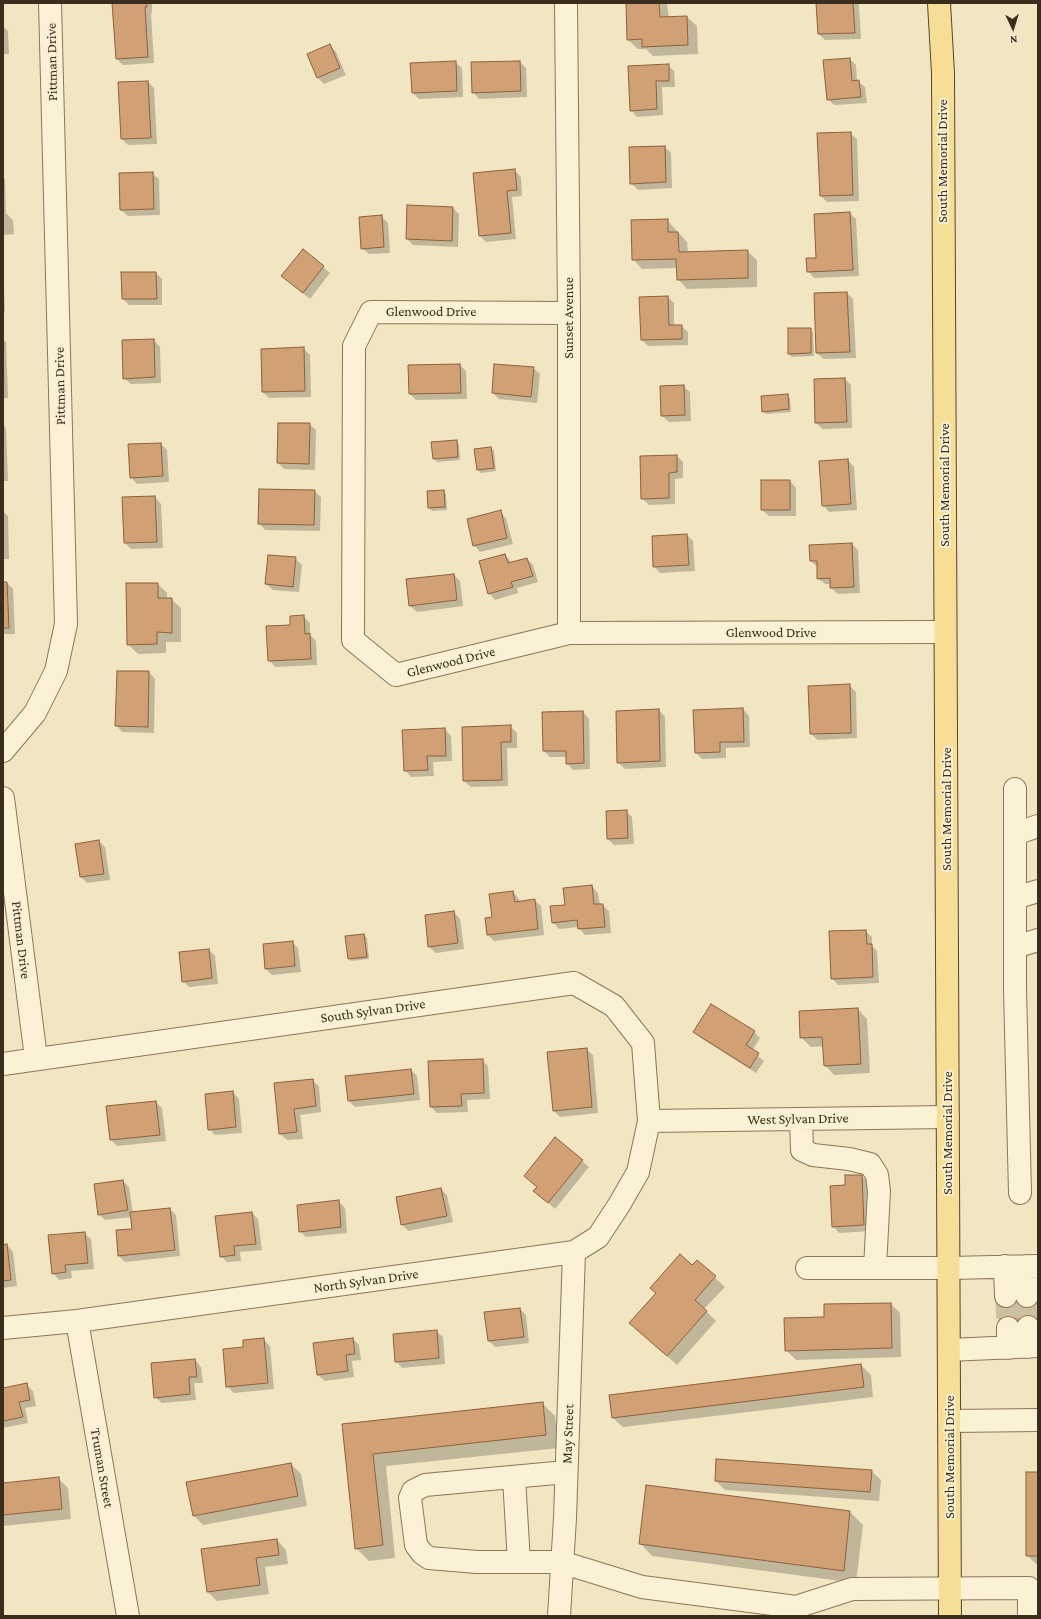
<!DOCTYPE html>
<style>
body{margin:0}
#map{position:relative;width:1041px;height:1619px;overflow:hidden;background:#f1e5c2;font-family:"Crimson Pro",serif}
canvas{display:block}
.frame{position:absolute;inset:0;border:4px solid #3a2d1d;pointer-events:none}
.north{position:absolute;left:993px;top:8px;width:40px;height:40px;-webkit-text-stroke:3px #f8efd2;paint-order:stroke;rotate:176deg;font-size:11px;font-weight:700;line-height:16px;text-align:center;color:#3a2d1d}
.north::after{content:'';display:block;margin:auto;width:14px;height:18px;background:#3a2d1d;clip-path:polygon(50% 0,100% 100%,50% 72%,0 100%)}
</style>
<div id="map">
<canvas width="1041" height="1619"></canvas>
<div class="frame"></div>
<div class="north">N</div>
</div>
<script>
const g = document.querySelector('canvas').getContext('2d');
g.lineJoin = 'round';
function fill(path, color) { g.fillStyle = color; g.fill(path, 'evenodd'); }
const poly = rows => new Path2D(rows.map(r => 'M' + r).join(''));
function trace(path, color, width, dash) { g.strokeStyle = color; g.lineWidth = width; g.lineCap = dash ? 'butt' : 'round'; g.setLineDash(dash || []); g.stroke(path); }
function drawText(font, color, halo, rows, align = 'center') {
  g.font = font + ' "Crimson Pro",serif'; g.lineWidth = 4; g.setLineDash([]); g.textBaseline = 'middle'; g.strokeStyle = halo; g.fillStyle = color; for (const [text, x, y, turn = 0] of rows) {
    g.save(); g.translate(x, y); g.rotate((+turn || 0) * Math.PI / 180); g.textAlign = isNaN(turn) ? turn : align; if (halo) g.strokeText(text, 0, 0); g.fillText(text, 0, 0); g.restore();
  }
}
fill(poly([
 [113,3,152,3,152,13,151,13,154,63,123,65,117,59],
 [627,3,667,3,669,18,687,17,697,26,698,54,653,56,646,49,638,49,628,40],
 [817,3,857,3,859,5,861,39,825,40,819,34],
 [3,26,8,31,9,54,3,54],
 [330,45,336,52,346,75,324,84,318,78],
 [850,59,856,65,857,81,865,87,867,103,834,105,828,99],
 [455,62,462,68,463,97,419,99,413,93],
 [520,62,526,68,527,97,479,99,473,92],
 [668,65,674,71,675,87,662,87,663,115,637,117,631,110],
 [148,82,154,88,157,144,128,145,122,139],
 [850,133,857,139,859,201,827,202,821,196],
 [665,147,671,153,672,188,638,190,631,183],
 [514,170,521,177,522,196,512,197,516,239,486,242,480,236],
 [152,173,159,179,160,215,128,216,121,210],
 [3,177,5,179,6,213,13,220,14,234,3,235],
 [453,208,459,214,458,247,413,245,407,239],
 [850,213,856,219,859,276,814,278,808,271],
 [381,216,388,223,390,253,369,254,362,248],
 [667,220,687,242,688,252,747,251,757,260,757,287,687,289,678,279,677,268,642,269,633,259],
 [303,250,330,273,310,299,289,282],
 [3,264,5,312,3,312],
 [156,273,162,279,162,305,129,305,123,299],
 [847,293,853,299,856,358,824,359,817,353,815,294],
 [668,297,674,303,674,326,681,326,688,332,688,345,648,346,642,340],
 [810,329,813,332,814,356,792,357,789,354],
 [3,339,6,342,8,398,3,398],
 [154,340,160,347,161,383,131,384,124,378],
 [303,348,310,355,311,397,269,398,263,392],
 [460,365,466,371,467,399,416,400,410,394],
 [533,368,540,374,537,403,499,399,493,393],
 [845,379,851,385,852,428,823,429,816,423],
 [683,386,690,392,691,421,669,422,662,416],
 [787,395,790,398,791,412,766,414,763,411],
 [309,424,316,430,315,470,284,469,278,463],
 [3,425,6,428,8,481,3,481],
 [456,441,459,444,460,460,437,462,434,459],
 [161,444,167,450,169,482,137,484,131,477],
 [491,448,494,451,496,471,481,473,478,470],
 [677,456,683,462,683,478,675,479,675,504,649,505,642,498],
 [848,460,854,467,857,510,829,512,823,505],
 [790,481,796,488,796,516,769,516,762,510],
 [314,491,321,497,320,531,265,530,259,523],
 [443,491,446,494,447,510,432,511,429,508],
 [155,497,161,504,163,548,131,549,125,543],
 [3,511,8,516,9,559,3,559],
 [500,512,506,518,513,544,480,552,474,545],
 [687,535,693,541,695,571,660,573,654,566],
 [852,544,858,550,860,593,838,594,831,588,831,584,825,584,818,578,817,567,811,561],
 [505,555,512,563,527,559,533,565,538,582,517,588,518,593,495,600,489,593],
 [295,558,302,565,299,592,273,590,266,584],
 [454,575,460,581,463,606,417,612,410,606],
 [3,583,7,583,13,589,15,634,3,634],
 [158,584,167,593,167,599,171,599,181,608,181,642,166,642,166,653,138,654,128,644],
 [303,616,310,623,310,635,316,641,317,665,275,667,269,660,291,626],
 [149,672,155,679,154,733,122,732,116,725],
 [849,685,856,692,857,738,818,740,811,734],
 [743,709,749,716,750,747,726,748,726,758,702,759,696,753],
 [659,710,665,717,666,767,625,769,618,762],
 [583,712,589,719,590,769,573,770,567,763,567,757,550,757,544,751],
 [510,726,517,733,517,748,507,748,508,786,471,787,464,781],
 [445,729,451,736,452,761,433,762,434,776,411,777,405,770],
 [626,811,632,817,634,844,614,845,608,839],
 [99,841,105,847,110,880,87,883,81,877],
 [592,886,598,893,600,905,602,905,609,911,611,933,585,935,578,927,559,929,553,922,566,906],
 [513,892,519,899,520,902,534,900,541,906,544,935,494,941,488,935,493,918],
 [454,912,460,919,464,949,436,953,429,947],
 [865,931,872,937,872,946,877,951,879,983,838,985,832,978],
 [364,935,367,938,369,959,351,961,349,958],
 [292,942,298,948,301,972,272,975,266,969],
 [209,950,215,956,218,984,189,987,183,981],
 [858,1009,867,1019,870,1073,834,1075,825,1065,824,1046,811,1047,801,1037],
 [694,1031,754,1032,760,1038,752,1051,764,1061,756,1073,701,1038],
 [586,1049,593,1055,598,1113,560,1117,554,1111],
 [482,1060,488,1066,490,1099,467,1100,468,1112,437,1113,431,1107],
 [411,1070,417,1076,420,1100,355,1107,349,1101],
 [312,1080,319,1086,321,1112,300,1115,303,1139,287,1140,280,1134,275,1084],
 [233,1092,239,1099,242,1133,215,1135,209,1129],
 [156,1102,162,1108,166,1141,117,1146,111,1140],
 [555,1138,589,1167,555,1209,535,1191,538,1187],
 [862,1176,868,1182,870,1231,839,1233,833,1226,847,1186],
 [123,1181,129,1187,133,1213,170,1209,176,1215,180,1256,125,1262,119,1256,133,1230,132,1217,105,1220,99,1214],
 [441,1189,447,1195,453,1222,408,1231,402,1224],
 [338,1201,345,1208,347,1233,306,1237,300,1231],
 [252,1213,258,1219,262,1250,240,1252,241,1261,227,1262,221,1256],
 [84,1233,91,1239,94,1269,71,1271,72,1278,59,1280,53,1273],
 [7,1245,13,1252,17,1286,3,1288,3,1246],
 [697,1261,725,1287,704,1309,716,1321,677,1365,640,1332],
 [891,1304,900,1313,901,1357,796,1360,786,1350,825,1318],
 [520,1309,526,1315,529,1343,495,1347,489,1341],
 [436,1331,443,1337,445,1364,402,1368,396,1361],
 [263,1339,270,1346,274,1389,234,1393,227,1386,244,1348],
 [353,1339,359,1345,361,1360,352,1361,354,1377,325,1381,318,1375],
 [195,1360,201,1367,203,1383,194,1383,196,1400,162,1403,155,1397],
 [861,1365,871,1375,873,1397,623,1427,613,1418],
 [26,1384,33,1391,36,1406,25,1408,28,1423,3,1428,3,1389],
 [542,1403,555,1416,559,1448,386,1466,395,1558,369,1561,356,1548,343,1424],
 [291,1464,301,1474,307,1506,203,1525,193,1515],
 [871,1471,881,1480,879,1501,725,1490,716,1481],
 [1038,1473,1038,1566,1027,1555],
 [58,1478,68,1488,71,1519,3,1526,3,1484],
 [647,1486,850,1512,863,1525,856,1583,652,1556,640,1543],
 [277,1540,286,1550,288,1564,265,1567,269,1594,217,1601,208,1592]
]), '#0003');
const building = poly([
 [112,3,146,3,147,7,145,7,148,57,116,59,112,3],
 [626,3,659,3,660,17,687,16,688,45,642,47,642,39,627,40,626,3],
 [816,3,853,3,855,33,818,34,816,3],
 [330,44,340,68,317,78,307,54,330,44],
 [850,58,852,81,859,80,861,97,827,100,823,60,850,58],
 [456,61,457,91,412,93,410,63,456,61],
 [520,61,521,91,472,93,471,62,520,61],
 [669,64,669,81,656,81,657,109,630,111,628,66,669,64],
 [148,81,151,138,121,139,118,82,148,81],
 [851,132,853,195,820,196,817,133,851,132],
 [665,146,666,182,630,184,629,147,665,146],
 [515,169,517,190,507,191,511,233,479,236,473,173,515,169],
 [153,172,154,209,120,210,119,173,153,172],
 [407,205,453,207,452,241,406,239,407,205],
 [850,212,853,270,807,272,806,258,816,258,814,214,850,212],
 [382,215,384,247,361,249,359,217,382,215],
 [668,219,668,232,678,232,679,252,748,250,748,278,677,280,676,259,632,260,631,220,668,219],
 [303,249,324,266,303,293,281,276,303,249],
 [121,272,156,272,157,299,122,299,121,272],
 [847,292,850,352,816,353,814,293,847,292],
 [668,296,669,325,682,325,682,339,641,340,639,297,668,296],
 [788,328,811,328,811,353,788,354,788,328],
 [154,339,155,377,123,379,122,340,154,339],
 [304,347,305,391,262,392,261,349,304,347],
 [460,364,461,393,409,394,408,365,460,364],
 [494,364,534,367,531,397,492,393,494,364],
 [845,378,847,422,815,423,814,379,845,378],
 [684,385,685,415,661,416,660,386,684,385],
 [788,394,789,409,762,412,761,396,788,394],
 [278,423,310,423,309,464,277,463,278,423],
 [457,440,458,457,433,459,431,442,457,440],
 [161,443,163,476,130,478,128,444,161,443],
 [491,447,494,468,477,470,474,449,491,447],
 [677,455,677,472,669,473,669,498,641,499,640,456,677,455],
 [848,459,851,504,822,506,819,461,848,459],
 [761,480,790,480,790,510,761,510,761,480],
 [259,489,315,490,314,525,258,524,259,489],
 [444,490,445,507,428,508,427,491,444,490],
 [155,496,157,542,124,543,122,497,155,496],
 [501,510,507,538,473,546,467,519,501,510],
 [687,534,689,565,653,567,652,536,687,534],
 [852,543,854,587,830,588,830,578,817,579,817,561,810,561,809,545,852,543],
 [505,554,508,563,527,558,533,576,511,582,513,587,488,594,479,561,505,554],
 [268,555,296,557,293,587,265,584,268,555],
 [454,574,457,600,409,606,406,579,454,574],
 [3,582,7,582,9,628,3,628,3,582],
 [126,583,158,583,158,598,172,598,172,633,157,632,157,644,127,645,126,583],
 [304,615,305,634,310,633,311,659,268,661,266,626,290,625,290,616,304,615],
 [117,671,149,671,148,727,115,726,117,671],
 [850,684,851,733,810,734,808,686,850,684],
 [743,708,744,742,720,742,720,752,695,753,693,710,743,708],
 [659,709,660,761,617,763,616,711,659,709],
 [583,711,584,763,566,764,566,751,543,751,542,712,583,711],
 [511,725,511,742,501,742,502,780,463,781,462,727,511,725],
 [445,728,446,756,427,756,428,770,404,771,402,730,445,728],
 [627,810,628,838,607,839,606,811,627,810],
 [99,840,104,874,80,877,75,844,99,840],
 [592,885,594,904,603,904,605,927,578,929,577,920,552,923,550,906,565,905,563,888,592,885],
 [513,891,515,902,535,899,538,929,487,935,485,918,492,917,489,894,513,891],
 [454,911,458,943,428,947,425,915,454,911],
 [866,930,867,944,872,944,873,977,831,979,829,931,866,930],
 [364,934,367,957,348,959,345,936,364,934],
 [293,941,295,966,265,969,263,944,293,941],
 [209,949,212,978,182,982,179,952,209,949],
 [711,1004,755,1031,746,1045,759,1053,750,1068,693,1032,711,1004],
 [858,1008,861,1064,824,1066,822,1037,800,1038,799,1011,858,1008],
 [587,1048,592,1107,553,1111,547,1052,587,1048],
 [483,1059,484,1093,461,1094,462,1106,430,1107,428,1061,483,1059],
 [411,1069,414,1094,348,1101,345,1076,411,1069],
 [313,1079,316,1106,294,1109,297,1132,279,1134,274,1083,313,1079],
 [233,1091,236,1127,208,1130,205,1094,233,1091],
 [156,1101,160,1135,110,1140,106,1106,156,1101],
 [555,1137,583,1160,548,1203,533,1191,537,1187,524,1176,555,1137],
 [845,1175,862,1175,864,1225,832,1227,830,1186,845,1185,845,1175],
 [123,1180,128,1210,98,1215,94,1184,123,1180],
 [441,1188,447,1216,401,1225,396,1197,441,1188],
 [339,1200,341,1227,299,1232,297,1205,339,1200],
 [170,1208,175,1250,118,1256,116,1230,132,1229,130,1212,170,1208],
 [252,1212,256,1244,234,1246,235,1255,220,1257,215,1216,252,1212],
 [85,1232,88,1263,65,1265,66,1272,52,1274,48,1235,85,1232],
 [7,1244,11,1280,3,1281,3,1245,7,1244],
 [680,1254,692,1265,697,1260,716,1276,695,1300,707,1311,667,1356,629,1323,656,1293,650,1288,680,1254],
 [1038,1295,1038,1327,1000,1328,1000,1296,1038,1295],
 [891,1303,892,1348,785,1351,784,1318,824,1317,824,1304,891,1303],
 [520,1308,524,1337,488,1341,484,1312,520,1308],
 [437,1330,439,1358,395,1362,393,1334,437,1330],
 [264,1338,268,1383,226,1387,223,1349,243,1347,243,1340,264,1338],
 [353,1338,355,1354,346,1355,348,1371,317,1375,313,1343,353,1338],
 [195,1359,197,1377,189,1377,190,1394,154,1398,151,1363,195,1359],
 [861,1364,864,1387,612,1418,609,1395,861,1364],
 [27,1383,30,1400,19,1402,23,1417,3,1421,3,1388,27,1383],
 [543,1402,546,1435,373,1454,383,1545,355,1549,342,1424,543,1402],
 [716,1459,872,1470,870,1492,715,1481,716,1459],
 [291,1463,298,1496,193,1516,186,1482,291,1463],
 [1026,1472,1038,1472,1038,1556,1026,1556,1026,1472],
 [59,1477,62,1509,3,1515,3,1483,59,1477],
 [646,1485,850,1511,844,1571,639,1544,646,1485],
 [277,1539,279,1555,256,1558,260,1585,207,1592,201,1549,277,1539]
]);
fill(building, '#d1a075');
trace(building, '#8c603c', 1);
trace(poly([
 [1006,1296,1008,1328],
 [1027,1296,1028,1327]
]), '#ccc0a1', 22, [22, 11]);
const minor = poly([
 [566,3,569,313,569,633],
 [569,313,371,312,354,346,353,640,396,675,569,633,945,632],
 [3,751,35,713,56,671,66,624,50,3],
 [1015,789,1015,989,1020,1193],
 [3,798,36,1058],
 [1015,834,1038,826],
 [1015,898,1038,891],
 [1015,947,1038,940],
 [3,1064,574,983,614,1006,643,1043,649,1121,638,1172,619,1205,598,1237,574,1252,77,1321,3,1328],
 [801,1119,802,1150,813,1155,849,1159,870,1164,877,1175,879,1191,875,1268],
 [649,1121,948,1117],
 [1005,1266,1006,1296],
 [1027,1266,1027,1296],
 [807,1268,949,1268,1038,1266],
 [77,1321,128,1616],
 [1008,1328,1008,1348],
 [1028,1347,1028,1327],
 [949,1350,1038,1346],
 [950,1421,1038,1420],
 [566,1472,425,1485,413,1491,410,1498,416,1545,422,1553,429,1558,477,1562,561,1562,642,1587,796,1607,852,1589,1029,1588,1029,1616],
 [514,1478,519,1562],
 [559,1616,565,1518,574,1252]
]);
const major = poly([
 [939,3,943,73,950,1616]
]);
trace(minor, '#8c7658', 24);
trace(major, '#59442c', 24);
trace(minor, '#fbf2d5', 22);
trace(major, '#f6de97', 22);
drawText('14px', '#3a2d1d', '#f8efd2', [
 ["Pittman Drive",52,62,-91],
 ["South Memorial Drive",943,161,-90],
 ["Glenwood Drive",431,312],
 ["Sunset Avenue",569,318,-90],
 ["Pittman Drive",60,386,-91],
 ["South Memorial Drive",945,485,-90],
 ["Glenwood Drive",771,633],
 ["Glenwood Drive",451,662,-14],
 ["South Memorial Drive",947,809,-90],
 ["Pittman Drive",21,940,83],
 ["South Sylvan Drive",373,1011,-8],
 ["West Sylvan Drive",798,1119,-1],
 ["South Memorial Drive",948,1133,-90],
 ["North Sylvan Drive",366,1281,-8],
 ["May Street",568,1434,-88],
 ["South Memorial Drive",950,1457,-90],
 ["Truman Street",102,1468,80]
]);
</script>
